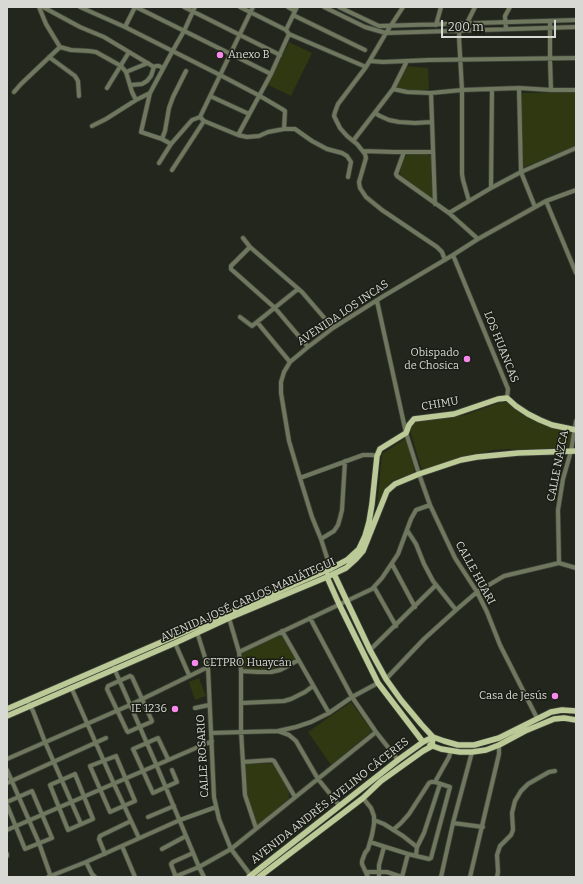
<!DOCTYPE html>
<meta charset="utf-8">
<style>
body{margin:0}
#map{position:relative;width:583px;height:884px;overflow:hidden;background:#23261d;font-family:Bitter,serif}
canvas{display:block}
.frame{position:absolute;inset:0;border:8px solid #d8d9d4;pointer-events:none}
.scale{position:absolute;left:441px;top:20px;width:115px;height:18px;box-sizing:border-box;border:2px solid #d8d9d4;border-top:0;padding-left:5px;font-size:12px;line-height:14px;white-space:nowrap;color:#d8d9d4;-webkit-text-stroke:3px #1a1d14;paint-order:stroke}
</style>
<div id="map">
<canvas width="583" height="884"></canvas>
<div class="frame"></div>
<div class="scale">200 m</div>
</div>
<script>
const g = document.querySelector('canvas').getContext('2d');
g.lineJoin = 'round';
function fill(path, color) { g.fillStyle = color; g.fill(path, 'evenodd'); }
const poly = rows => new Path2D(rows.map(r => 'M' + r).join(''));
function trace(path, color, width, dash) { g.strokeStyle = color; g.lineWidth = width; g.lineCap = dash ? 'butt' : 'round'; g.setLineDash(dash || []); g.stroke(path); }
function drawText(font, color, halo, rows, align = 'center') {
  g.font = font + ' Bitter,serif'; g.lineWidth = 3; g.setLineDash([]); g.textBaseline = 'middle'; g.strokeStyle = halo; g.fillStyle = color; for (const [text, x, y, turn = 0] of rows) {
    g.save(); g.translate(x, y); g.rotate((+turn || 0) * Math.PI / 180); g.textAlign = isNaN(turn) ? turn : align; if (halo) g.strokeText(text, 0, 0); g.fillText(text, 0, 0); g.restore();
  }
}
fill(poly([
 [289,42,312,53,291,96,268,85],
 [405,66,428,68,429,89,423,90,411,91,399,89,397,87],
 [576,92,576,146,524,167,520,93],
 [408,154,426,154,431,156,432,199,401,177,400,172,404,158],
 [501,402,506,402,529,419,546,425,571,431,572,434,570,444,568,447,522,450,509,449,493,450,426,469,423,469,421,467,410,431,411,426,414,423,417,421,465,415],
 [406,438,415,472,392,481,384,492,377,507,382,454],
 [282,633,296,658,285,666,278,668,256,670,242,669,240,652],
 [199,678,206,696,195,700,189,682],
 [351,702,372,731,331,765,308,732],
 [271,763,275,765,276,767,289,792,289,798,257,826,246,795,246,764]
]), '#2f3810');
const minor = poly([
 [39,7,46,24,60,47,71,50,89,51,96,52,121,66,126,72,132,92,136,100],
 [43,7,80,27,104,37,154,67,156,66,159,66,163,68],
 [80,7,125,27,220,75,260,96,282,109,285,111,284,129],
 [136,7,271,74],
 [184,7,280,55],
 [288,7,295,11],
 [324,7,365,27,386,33,576,27],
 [339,7,379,26,576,20],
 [403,7,386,33,366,67,338,104,335,112,334,116,340,128,347,136,357,144,365,154,366,158,359,182,360,188,366,197,382,210,437,247,442,252,445,260],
 [293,15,365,50],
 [550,21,550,59,551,90],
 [460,23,459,37,462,90,462,174,463,180,469,201],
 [467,23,475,7],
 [436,25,441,7],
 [125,27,135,7],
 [506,29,505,16,510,7],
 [286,30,297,7],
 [289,34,366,67],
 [49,57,75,76,78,81,79,96],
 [370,61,383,62,429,60,576,58],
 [126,72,148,63],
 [131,85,142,84,147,81,151,76,154,67],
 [107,88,129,52],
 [519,88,521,172,535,207],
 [393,89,407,92,431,93,462,90,519,88,551,90,576,90],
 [14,92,21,84,60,47],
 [150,93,141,132,162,139,171,144],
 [431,93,435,204],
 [210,96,249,114],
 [375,113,380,116,389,120,399,122,415,123,432,122],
 [200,117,204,121,238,135,247,137,259,136,268,132,284,129,295,129,312,141,327,149,342,153,347,156,351,162,348,177],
 [92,126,106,119,136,100,150,93,172,52,184,31,195,7],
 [238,135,271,74,289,34,286,30,240,7],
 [162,139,165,131,169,108,173,97,186,71],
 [353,141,393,89,407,61],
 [363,151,394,152,433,152],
 [404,152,396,174,397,176,449,213,478,239],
 [159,163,171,144,192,120,200,117,253,7],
 [172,170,204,121],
 [491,188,492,89],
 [546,201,576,273],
 [449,213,491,188,521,172,576,148],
 [243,238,250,247,302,292,333,328],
 [250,247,231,266,231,269,275,308,308,347],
 [453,255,508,389,507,398],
 [377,301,406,433,419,474,430,505,455,558,477,592,487,612,500,645,537,718],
 [240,317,252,326,298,289],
 [257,322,290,362],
 [300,478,363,455,372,455,377,456],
 [407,530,416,544,424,564,433,581,456,610],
 [321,539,334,531,338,525,340,518,342,510,345,461],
 [559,563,558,510,563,479,571,451,576,421],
 [392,564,415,607],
 [331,570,321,539,312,517,300,478,289,441,281,393,281,382,284,372,290,362,308,347,333,328,382,297,453,255,478,239,546,201,576,190],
 [374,587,396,626],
 [229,618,239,652,241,671,241,731,245,795,256,828],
 [310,618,352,697,376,732,398,760],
 [282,631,329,713],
 [197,632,208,667,214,797,219,819,231,849,252,877],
 [175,643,189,675],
 [370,650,436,585],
 [239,652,372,589,382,578,398,554,411,519,416,510,430,505],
 [114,668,156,764,199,867,204,877],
 [241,671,258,672,271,672,280,670,290,665,298,660],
 [130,676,132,677,152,721,151,722,128,732,127,731,107,689,108,686,130,676],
 [386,679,424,639,456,610,477,592,504,576,559,563,576,568],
 [71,687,114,784,139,838],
 [27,700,33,711,45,742,81,824],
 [242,703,284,701,291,699,305,692,313,686],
 [195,708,209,705],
 [278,731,289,735,296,741,318,779,339,805],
 [211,733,278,731,296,727,311,722,329,713,352,697,378,683],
 [116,756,135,801,110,812,90,766,116,756],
 [7,759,130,705,208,667],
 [168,759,158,738,133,749,153,793,177,782,172,770],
 [243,762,272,760,274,761,295,797],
 [7,770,39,843,51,877],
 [75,774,93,819,68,830,50,785,75,774],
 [435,782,449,757,451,750],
 [7,783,106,738],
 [363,798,371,808,374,816,374,824,372,835,368,849,365,853,362,861,362,864,368,877],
 [7,802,32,791,52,838,25,849,7,805],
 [148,817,174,806],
 [374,820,384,824,403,836,417,847],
 [453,823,483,827],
 [7,830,212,741],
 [370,842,408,854,429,859,431,858,450,787,435,782,431,782,429,783,409,814,401,823,393,830],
 [122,846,135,877],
 [162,849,186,836],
 [7,854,7,856],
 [105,854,99,839,100,836,131,821],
 [416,855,417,847,424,833,440,784],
 [86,862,92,874,95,877],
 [366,872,387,872,402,877],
 [48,877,86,862,180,820,216,807],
 [174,877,199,867,231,849,376,732],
 [176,877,172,867,171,864,173,862,193,853],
 [379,877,379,865,384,847],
 [402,877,408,854],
 [441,877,453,823,472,752],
 [470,877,499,754,499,745],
 [497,877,498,872,497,855,500,846,511,835,513,830,512,813,515,801,521,791,528,784,549,772,555,771]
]);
const major = poly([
 [334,574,370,650,386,679,401,700,421,724,433,737,444,741,458,745,474,745,499,738,551,712,562,710,576,711],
 [328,575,327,577,339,604,378,683,423,742],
 [7,709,330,569,347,560,359,549,365,536,369,522,372,504,377,456,380,449,406,433,409,425,414,419,454,414,498,399,507,398,516,406,528,414,540,420,552,425,576,430],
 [7,716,175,643,229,618,327,577,346,568,356,559,363,551,387,491,395,484,419,474,461,460,477,457,518,453,576,451],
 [430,745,441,749,460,752,472,752,486,750,499,745,525,731,554,719,564,718,576,720],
 [249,877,398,760,423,742,433,737],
 [259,877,363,798,381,781,423,751,432,746,433,737]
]);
trace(minor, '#40433a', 5.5);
trace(major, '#40433a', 7);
trace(minor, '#6f775e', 4);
trace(major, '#bbca96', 5.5);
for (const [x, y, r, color] of [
 [220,55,4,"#f788ec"],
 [467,359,4,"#f788ec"],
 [195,663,4,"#f788ec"],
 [555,696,4,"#f788ec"],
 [175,709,4,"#f788ec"]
]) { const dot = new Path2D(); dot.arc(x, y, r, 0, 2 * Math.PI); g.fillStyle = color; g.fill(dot); trace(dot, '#1a1d14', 1.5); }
drawText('11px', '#d8d9d4', '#1a1d14', [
 ["Anexo B",228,55,"left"],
 ["Obispado",459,353],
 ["de Chosica",459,366],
 ["CETPRO Huaycán",203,663,"left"],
 ["Casa de Jesús",547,696],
 ["IE 1236",167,709]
], 'right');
drawText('11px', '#d8d9d4', '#1a1d14', [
 ["AVENIDA LOS INCAS",343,313,-34],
 ["LOS HUANCAS",501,347,68],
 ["CHIMU",440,404,-10],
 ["CALLE NAZCA",558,466,-79],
 ["CALLE HUARI",475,573,61],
 ["AVENIDA JOSÉ CARLOS MARIÁTEGUI",248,600,-24],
 ["CALLE ROSARIO",203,756,-93],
 ["AVENIDA ANDRÉS AVELINO CÁCERES",330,801,-38]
]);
</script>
